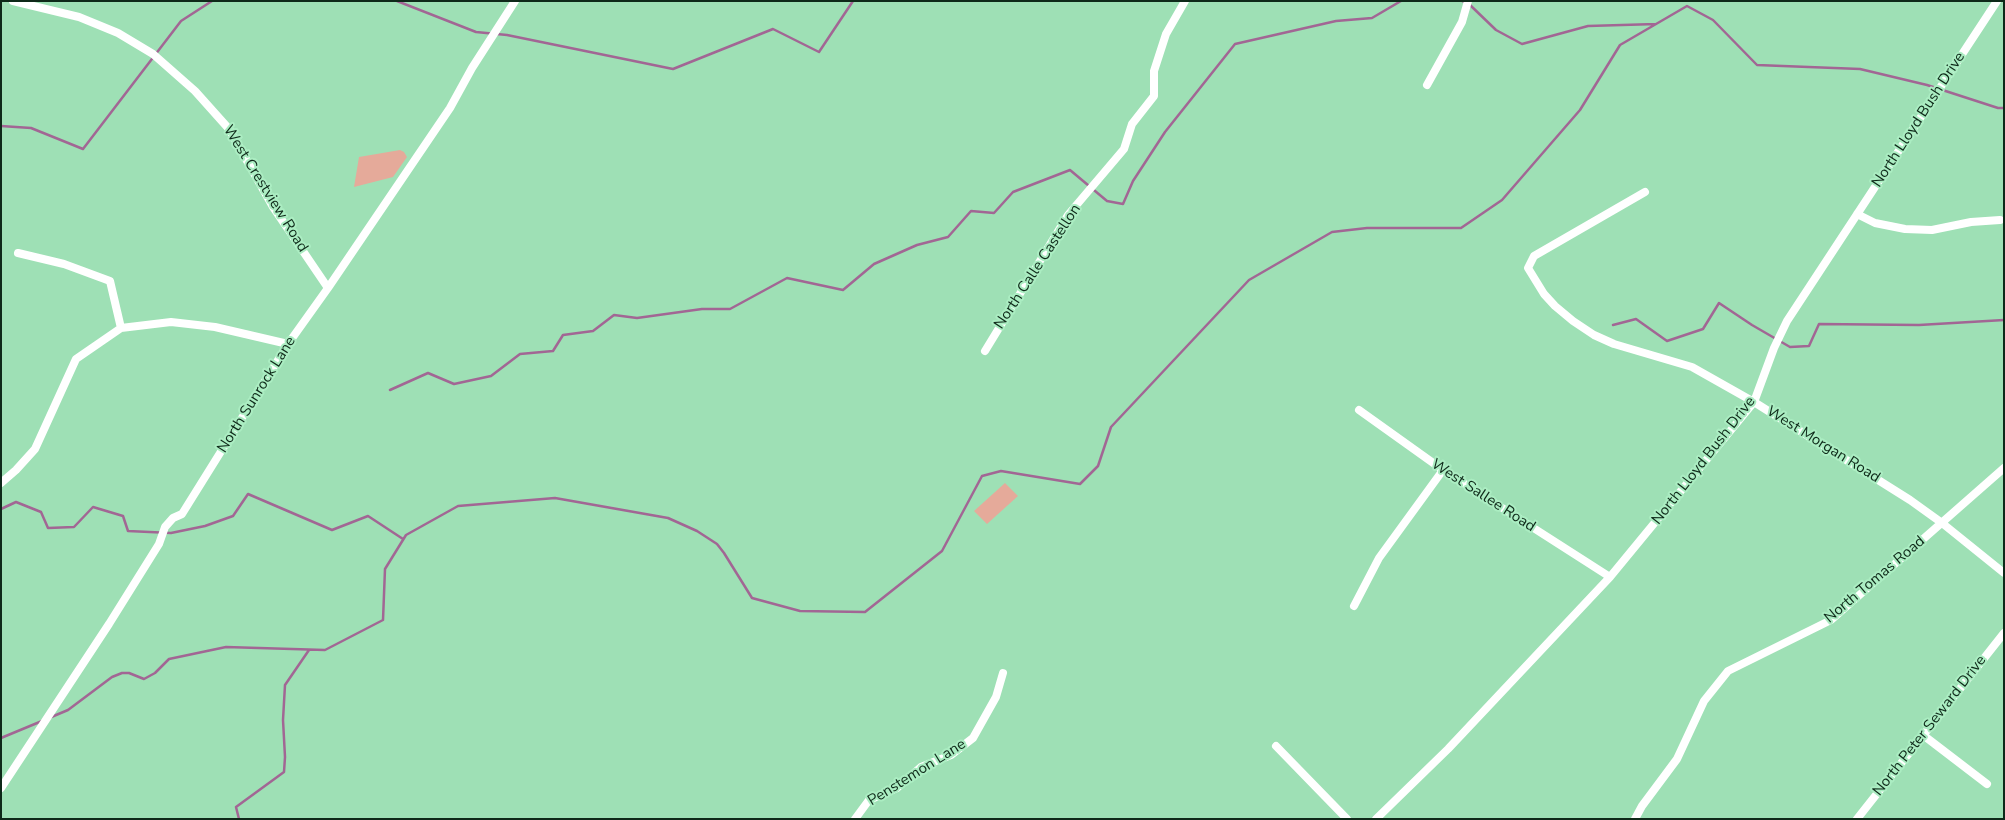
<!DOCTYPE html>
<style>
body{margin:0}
#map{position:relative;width:2005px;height:820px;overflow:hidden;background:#9ee0b5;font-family:"Nunito Sans",sans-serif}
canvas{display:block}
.frame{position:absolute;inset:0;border:2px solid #0e2919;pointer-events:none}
</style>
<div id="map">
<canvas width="2005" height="820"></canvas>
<div class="frame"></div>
</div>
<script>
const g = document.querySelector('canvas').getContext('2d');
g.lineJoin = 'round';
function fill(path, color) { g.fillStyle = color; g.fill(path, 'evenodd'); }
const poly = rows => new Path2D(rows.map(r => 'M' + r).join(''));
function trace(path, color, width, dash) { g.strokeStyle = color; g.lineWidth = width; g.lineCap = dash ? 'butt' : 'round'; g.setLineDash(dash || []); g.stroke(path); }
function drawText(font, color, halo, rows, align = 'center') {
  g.font = font + ' "Nunito Sans",sans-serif'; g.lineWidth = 4; g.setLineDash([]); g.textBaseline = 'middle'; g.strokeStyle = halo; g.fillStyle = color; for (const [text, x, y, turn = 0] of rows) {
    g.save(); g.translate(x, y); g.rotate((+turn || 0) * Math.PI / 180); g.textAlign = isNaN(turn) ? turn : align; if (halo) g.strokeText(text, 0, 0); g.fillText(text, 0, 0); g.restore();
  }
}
fill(poly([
 [400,150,404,152,407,157,393,177,354,187,359,157],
 [1005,483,1018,496,987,524,974,511]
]), '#e5aa9a');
trace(poly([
 [397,1,476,32,507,35,673,69,773,29,819,52,853,1],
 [1462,1,1470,5,1496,30,1522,44,1588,26,1656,24],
 [1,126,31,128,83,149,181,21,212,1],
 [1613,325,1636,319,1667,341,1703,329,1719,303,1752,325,1790,347,1809,346,1819,324,1919,325,2004,320],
 [390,390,428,373,454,384,491,376,520,354,553,351,563,335,593,331,614,315,637,318,702,309,730,309,787,278,843,290,874,264,917,245,948,237,971,211,994,213,1013,192,1070,170,1107,201,1123,204,1133,181,1165,132,1235,44,1336,21,1372,18,1401,1],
 [1,509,16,502,41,512,48,528,74,527,93,507,123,516,128,531,171,533,205,526,233,516,248,494,332,530,368,516,403,539],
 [49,718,68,710,112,677,122,673,129,673,144,679,155,673,169,659,226,647,325,650,383,620,385,569,406,535,458,506,555,498,668,518,697,531,717,544,724,553,752,598,800,611,865,612,942,551,982,476,1001,471,1080,484,1098,466,1111,427,1249,280,1332,232,1367,228,1461,228,1502,200,1580,110,1620,45,1687,6,1713,20,1757,65,1860,69,1927,85,1998,108,2004,108],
 [1,738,42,721],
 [239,819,236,807,284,772,285,757,283,720,285,685,309,650]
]), '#a26694', 2.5);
trace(poly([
 [13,1,79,17,118,33,153,54,195,91,229,129,273,207,328,288],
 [1427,85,1462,22,1468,1],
 [1645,192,1534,256,1528,268,1544,294,1555,306,1573,321,1594,335,1614,344,1692,367,1754,402,1910,500,1942,523,2004,573],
 [1857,214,1875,223,1905,229,1932,230,1971,222,2000,220],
 [18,253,64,264,110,281,121,328,171,322,215,327,288,344],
 [985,351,1068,215,1124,149,1132,124,1154,96,1154,71,1166,34,1185,1],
 [1359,410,1443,470,1610,577],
 [1,483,16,470,35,449,76,359,121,328],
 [1354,606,1379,558,1443,470],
 [1923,735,1987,784],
 [1276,746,1347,819],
 [1,788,109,624,159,544,165,527,173,518,182,514,288,344,328,288,450,108,472,68,515,1],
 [855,819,869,800,897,788,921,767,951,755,973,738,996,697,1003,673],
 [1376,819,1448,749,1610,577,1754,402,1774,348,1787,321,1997,1],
 [1635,819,1642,806,1677,759,1704,701,1728,671,1831,620,2004,468],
 [1857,819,2004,633]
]), '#fff', 8);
drawText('15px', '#0e2919', '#abedc2', [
 ["North Lloyd Bush Drive",1919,120,-57],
 ["West Crestview Road",265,189,58],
 ["North Calle Castellon",1038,267,-57],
 ["North Sunrock Lane",257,395,-58],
 ["West Morgan Road",1823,445,32],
 ["North Lloyd Bush Drive",1704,461,-52],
 ["West Sallee Road",1483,496,33],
 ["North Tomas Road",1875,580,-40],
 ["North Peter Seward Drive",1930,726,-52],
 ["Penstemon Lane",917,773,-32]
]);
</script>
